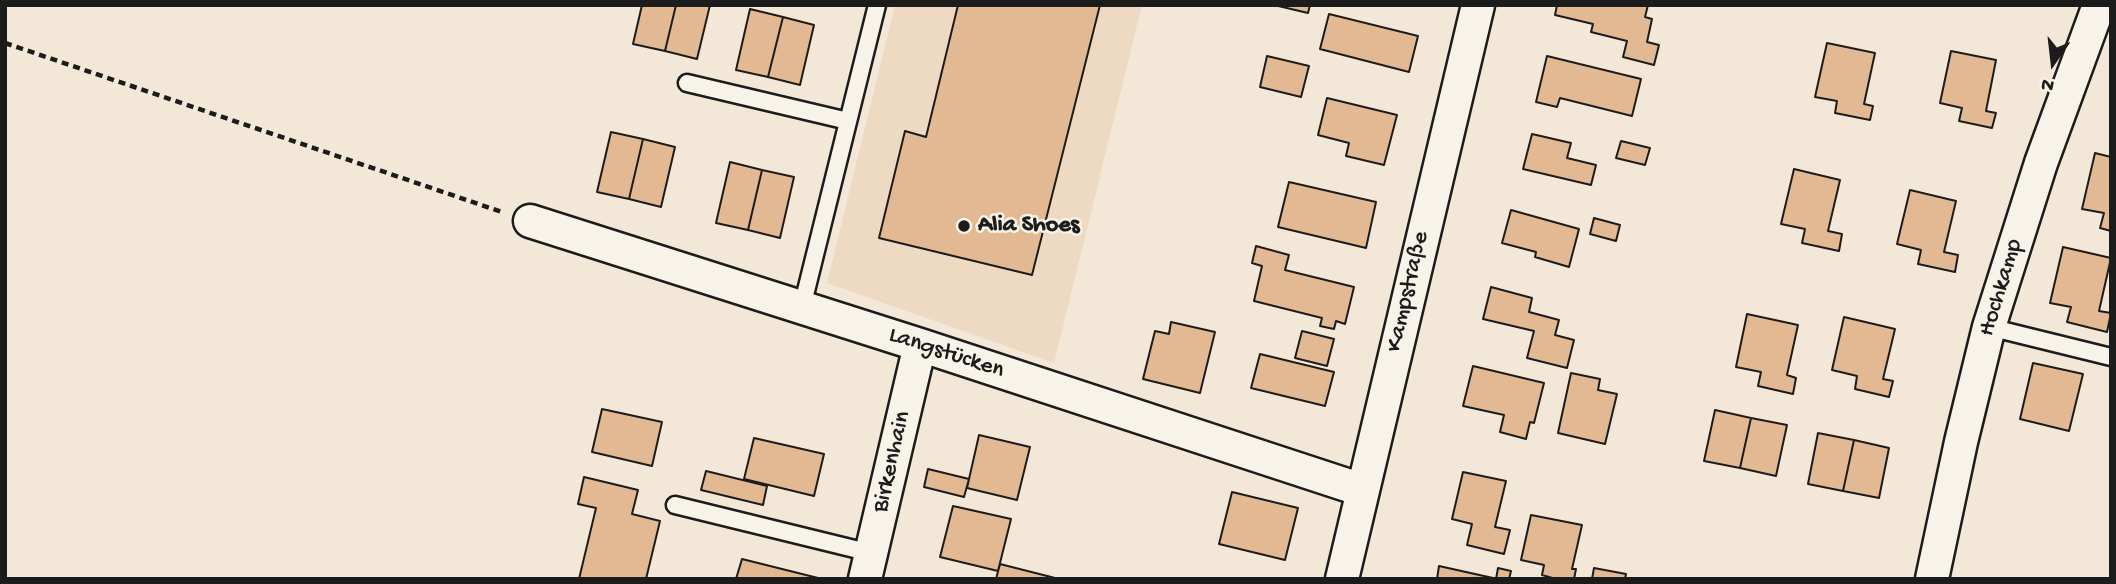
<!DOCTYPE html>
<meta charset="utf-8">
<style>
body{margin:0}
#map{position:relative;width:2116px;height:584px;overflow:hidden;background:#f3e7d7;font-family:"Gochi Hand",sans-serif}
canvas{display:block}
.frame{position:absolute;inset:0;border:7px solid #1c1c1c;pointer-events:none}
.north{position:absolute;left:2018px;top:28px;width:70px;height:70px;-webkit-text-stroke:5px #f7f3e8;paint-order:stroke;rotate:194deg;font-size:19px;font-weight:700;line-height:28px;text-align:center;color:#1c1c1c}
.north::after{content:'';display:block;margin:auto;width:24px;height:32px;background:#1c1c1c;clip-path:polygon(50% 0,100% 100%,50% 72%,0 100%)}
</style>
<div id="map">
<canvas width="2116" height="584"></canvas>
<div class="frame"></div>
<div class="north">N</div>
</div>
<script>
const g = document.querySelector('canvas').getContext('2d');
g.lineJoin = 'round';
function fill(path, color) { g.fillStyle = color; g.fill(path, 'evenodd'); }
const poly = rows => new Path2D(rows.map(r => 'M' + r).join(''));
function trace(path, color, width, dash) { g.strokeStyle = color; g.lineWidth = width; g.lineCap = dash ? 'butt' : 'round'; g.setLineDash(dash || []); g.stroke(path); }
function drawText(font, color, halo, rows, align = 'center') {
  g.font = font + ' "Gochi Hand",sans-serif'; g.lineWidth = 5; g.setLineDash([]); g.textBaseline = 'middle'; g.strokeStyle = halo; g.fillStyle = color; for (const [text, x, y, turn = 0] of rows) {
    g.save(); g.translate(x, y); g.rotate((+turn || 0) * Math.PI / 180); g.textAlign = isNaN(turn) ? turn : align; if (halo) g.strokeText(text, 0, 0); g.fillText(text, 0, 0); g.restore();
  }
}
fill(poly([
 [895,5,1142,5,1054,363,827,283]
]), '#eed9c3');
const building = poly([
 [642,5,676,5,665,51,633,44,642,5],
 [676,5,710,5,697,59,665,51,676,5],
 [958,5,1100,5,1032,275,879,238,905,131,926,137,958,5],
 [1274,5,1310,5,1308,13,1274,5],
 [1557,5,1648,5,1645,17,1652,19,1647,42,1659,45,1654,65,1623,57,1627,41,1591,32,1593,24,1555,15,1557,5],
 [750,9,783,17,768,77,736,70,750,9],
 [1329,14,1418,36,1409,72,1320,49,1329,14],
 [783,17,814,25,800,85,768,77,783,17],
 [1827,43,1875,53,1864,104,1873,106,1870,120,1835,113,1837,101,1815,97,1827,43],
 [1951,51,1996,60,1986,111,1996,113,1992,128,1959,121,1962,108,1940,103,1951,51],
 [1267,56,1309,66,1301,97,1260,87,1267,56],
 [1547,56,1641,79,1632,116,1560,98,1557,107,1536,102,1547,56],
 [1327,98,1397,115,1384,165,1346,156,1349,143,1318,135,1327,98],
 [611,132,643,139,629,199,597,192,611,132],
 [1532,134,1571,143,1567,158,1596,165,1591,185,1523,169,1532,134],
 [643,139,675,147,661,207,629,199,643,139],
 [1621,141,1650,148,1645,165,1616,158,1621,141],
 [2095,153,2111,157,2111,231,2100,228,2104,213,2082,209,2095,153],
 [730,162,762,170,748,230,716,223,730,162],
 [1794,169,1840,180,1828,231,1842,234,1839,251,1802,243,1805,229,1781,224,1794,169],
 [762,170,794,177,780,238,748,230,762,170],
 [1289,182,1376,202,1366,248,1278,227,1289,182],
 [1910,190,1956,201,1944,252,1958,255,1955,272,1918,264,1921,250,1897,244,1910,190],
 [1511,210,1579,229,1569,267,1535,257,1536,252,1502,243,1511,210],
 [1594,218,1620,225,1616,241,1590,234,1594,218],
 [1256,246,1289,255,1285,270,1354,287,1345,324,1336,321,1334,329,1320,326,1322,318,1254,301,1262,266,1252,263,1256,246],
 [2063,247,2111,258,2099,311,2111,313,2107,332,2067,322,2071,307,2050,303,2063,247],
 [1491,287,1532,298,1529,312,1559,320,1555,335,1574,340,1567,368,1527,358,1534,331,1483,319,1491,287],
 [1747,314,1798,325,1787,375,1796,378,1793,394,1758,386,1761,372,1736,367,1747,314],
 [1844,317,1895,329,1883,379,1893,381,1889,397,1855,389,1857,376,1832,370,1844,317],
 [1171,322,1215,332,1200,393,1143,379,1155,331,1169,334,1171,322],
 [1302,331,1334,339,1327,366,1295,358,1302,331],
 [1260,354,1334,372,1325,406,1251,388,1260,354],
 [2033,363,2083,374,2069,431,2020,419,2033,363],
 [1473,366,1544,383,1534,423,1530,422,1526,439,1500,432,1504,415,1463,406,1473,366],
 [1571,373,1600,379,1598,390,1617,394,1605,444,1558,433,1571,373],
 [602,409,662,422,652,466,592,452,602,409],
 [1715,410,1751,418,1740,468,1704,461,1715,410],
 [1751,418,1787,425,1776,476,1740,468,1751,418],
 [1818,433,1854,440,1843,491,1808,484,1818,433],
 [979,435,1030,447,1017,500,967,488,979,435],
 [754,438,824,454,814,496,744,479,754,438],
 [1854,440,1889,448,1879,498,1843,491,1854,440],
 [928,469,969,479,964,497,924,487,928,469],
 [706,471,767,486,763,505,701,490,706,471],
 [1463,472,1506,481,1495,527,1510,530,1504,554,1467,545,1472,524,1452,519,1463,472],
 [584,477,638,490,632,514,660,521,646,579,579,579,596,508,578,504,584,477],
 [1232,492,1298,508,1285,560,1219,544,1232,492],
 [953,506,1011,519,998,571,940,557,953,506],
 [1531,515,1582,525,1572,569,1576,569,1574,579,1556,579,1542,575,1544,565,1521,560,1531,515],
 [742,559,818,578,736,579,742,559],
 [1000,564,1059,579,996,579,1000,564],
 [1439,566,1493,578,1493,579,1437,579,1439,566],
 [1498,568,1511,571,1509,579,1496,579,1498,568],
 [1594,568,1626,574,1625,579,1592,579,1594,568]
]);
fill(building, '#e3b993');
trace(building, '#1c1c1c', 2);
const service = poly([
 [687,83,848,121],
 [802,307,877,5],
 [1989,327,2111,357],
 [675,505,871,553]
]);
const minor = poly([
 [530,221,920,345,1362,490],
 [865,579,920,345],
 [1342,579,1478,5],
 [1932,579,1961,442,1989,327,2041,163,2099,5]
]);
trace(service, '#1c1c1c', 21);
trace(minor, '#1c1c1c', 37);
trace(poly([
 [5,43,502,212]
]), '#1c1c1c', 4.5, [7, 5]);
trace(service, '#f7f3e8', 16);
trace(minor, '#f7f3e8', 32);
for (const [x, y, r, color] of [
 [964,226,7,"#1c1c1c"]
]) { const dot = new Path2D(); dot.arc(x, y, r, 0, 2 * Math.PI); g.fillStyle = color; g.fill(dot); trace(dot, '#f7f3e8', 2.5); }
drawText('bold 24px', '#1c1c1c', '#f7f3e8', [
 ["Alia Shoes",978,226]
], 'left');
drawText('24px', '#1c1c1c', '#f7f3e8', [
 ["Hochkamp",2002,288,-73],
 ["Kampstraße",1409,292,-77],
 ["Langstücken",946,354,18],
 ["Birkenhain",893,462,-77]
]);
</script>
